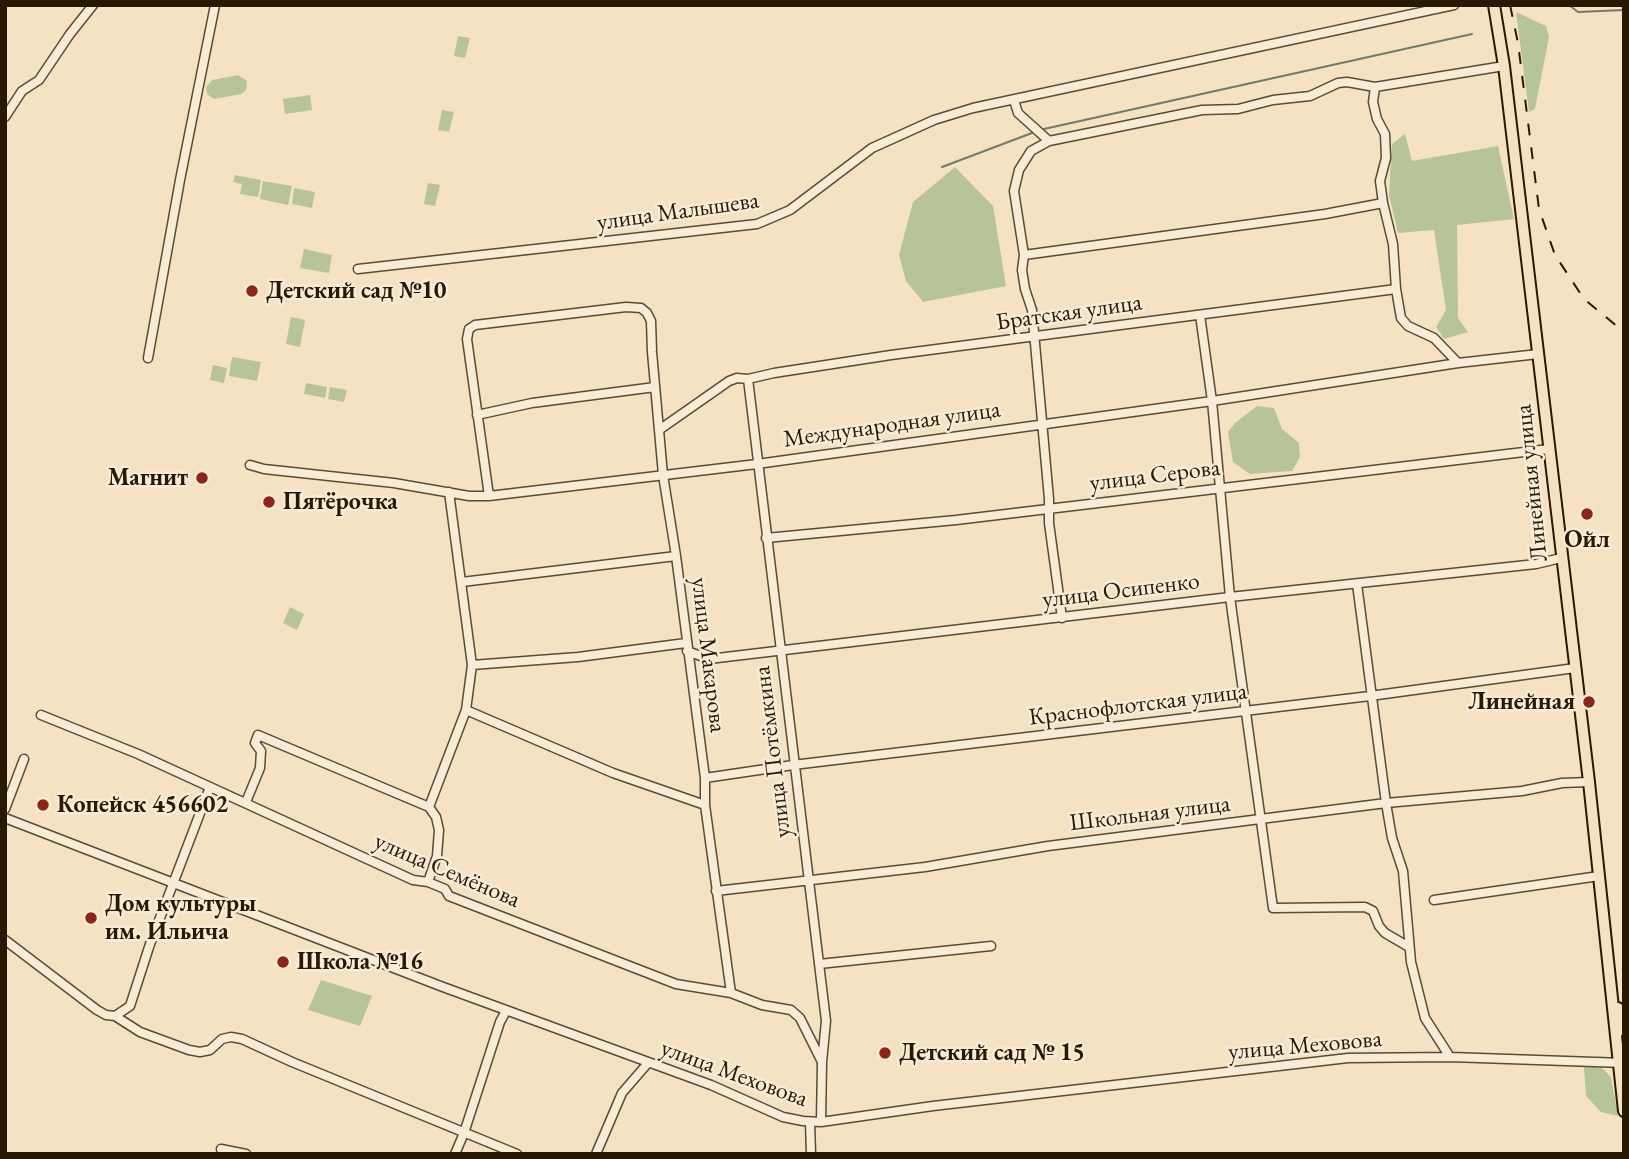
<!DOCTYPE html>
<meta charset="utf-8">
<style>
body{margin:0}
#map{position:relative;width:1629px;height:1159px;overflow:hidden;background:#f5e2c3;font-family:"EB Garamond",serif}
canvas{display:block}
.frame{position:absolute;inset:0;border:7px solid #291802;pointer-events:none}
</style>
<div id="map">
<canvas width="1629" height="1159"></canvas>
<div class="frame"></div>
</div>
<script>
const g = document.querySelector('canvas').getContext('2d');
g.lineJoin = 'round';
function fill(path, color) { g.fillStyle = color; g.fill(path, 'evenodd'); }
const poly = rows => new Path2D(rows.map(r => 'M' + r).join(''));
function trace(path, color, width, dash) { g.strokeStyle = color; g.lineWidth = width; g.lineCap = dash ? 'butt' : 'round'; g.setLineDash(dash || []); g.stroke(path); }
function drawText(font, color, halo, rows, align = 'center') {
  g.font = font + ' "EB Garamond",serif'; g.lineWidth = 5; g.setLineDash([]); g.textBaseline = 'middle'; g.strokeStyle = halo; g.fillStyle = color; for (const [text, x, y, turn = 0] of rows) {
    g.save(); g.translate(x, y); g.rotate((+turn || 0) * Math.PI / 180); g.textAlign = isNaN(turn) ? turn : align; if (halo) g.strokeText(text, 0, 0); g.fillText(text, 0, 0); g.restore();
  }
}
fill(poly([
 [1516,12,1546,26,1549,37,1535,109,1529,112],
 [458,36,470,38,465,58,454,56],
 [238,75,247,81,246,90,241,94,214,99,207,94,206,87,212,80],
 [310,95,312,110,285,114,283,99],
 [442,110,454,112,449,132,438,130],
 [1405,134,1412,161,1498,146,1514,219,1457,225,1458,318,1468,332,1444,339,1436,327,1446,310,1434,230,1398,233,1389,195,1392,144],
 [955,167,993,206,1006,286,923,302,906,281,899,255,913,202],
 [235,175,261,180,258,197,240,194,242,184,233,182],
 [263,181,292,186,288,205,260,199],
 [428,183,440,185,435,206,424,204],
 [294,188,315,192,312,208,292,204],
 [304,249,332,255,329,273,300,268],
 [291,317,305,320,300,347,286,344],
 [232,357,261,362,257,381,229,376],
 [213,365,227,368,224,383,210,380],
 [306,383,327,387,325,398,304,394],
 [330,387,347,390,344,402,328,399],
 [1257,406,1274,408,1282,429,1299,443,1300,457,1292,471,1250,474,1233,462,1228,432,1235,423],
 [290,607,304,614,297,630,283,623],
 [321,980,372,996,360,1026,308,1010],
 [1589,1066,1602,1068,1611,1077,1618,1116,1601,1112,1586,1096,1584,1067]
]), '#b7c497');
trace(poly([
 [1569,5,1578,12,1624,10],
 [1044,129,1472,34],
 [942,167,1032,133]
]), '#6e7c6d', 2);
const minor = poly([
 [1375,87,1373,102,1377,119,1385,134,1386,158,1380,181,1383,203,1393,244,1396,289,1401,318,1408,326,1434,338,1458,363],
 [1014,100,1018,113,1049,141,1202,110,1238,109,1273,100,1310,96,1338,83,1347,82,1375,87,1504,66],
 [5,117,22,91,39,80,70,34,93,5],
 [1049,141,1031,151,1019,170,1014,191,1024,255,1022,270,1025,289,1032,310,1049,499,1049,523,1062,618],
 [1024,255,1325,214,1383,203],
 [358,269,757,224,790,210,872,148,934,120,973,108,1454,5],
 [1200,315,1212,401,1230,597,1273,908,1365,907,1373,911,1379,926,1385,933,1409,947],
 [148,358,180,180,215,5],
 [748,379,826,1021,822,1062,821,1122],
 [477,415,532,403,655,387],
 [659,430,729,381,737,378,748,379,774,373,891,355,1396,289],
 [250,465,264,469,394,483,469,496,489,496,757,464,1212,401,1458,363,1538,354],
 [489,496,467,339,469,329,475,325,626,307,641,308,647,313,651,321,652,352,663,475,676,556,705,778,705,805,731,993],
 [766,538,956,520,1549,449],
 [462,582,676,556],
 [1357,584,1386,803,1392,838,1403,871,1411,962,1425,1018,1450,1057],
 [687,651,709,659,1230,597,1536,564,1561,558],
 [472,665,578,657,686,643],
 [466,710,613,773,705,805],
 [41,715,138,754,413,880,428,882,445,889,449,896,676,984,731,993,762,1005,791,1010,800,1018,822,1062],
 [705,778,793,765,1370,696,1575,668],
 [246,802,260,768,261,751,255,743,258,735,429,807],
 [429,807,466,710,472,665,449,492],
 [5,809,24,759],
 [5,818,443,987,711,1085,783,1117,803,1121,821,1122,933,1106,1348,1058,1450,1057,1624,1063],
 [428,882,437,856,439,830,436,817,429,807],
 [716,891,925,867,1048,846,1386,803,1522,791,1562,783,1589,782],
 [1434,900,1599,876],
 [5,940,97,1010,106,1015,115,1016,140,1032,189,1050,200,1052,210,1050,222,1039,231,1037,242,1039,292,1062,517,1154],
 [819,964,991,946],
 [115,1016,130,1006,150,944,210,787],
 [810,1122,811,1154],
 [221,1149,246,1154],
 [455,1154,464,1133,500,1022,506,1011],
 [596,1154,622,1093,648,1063]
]);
const major = poly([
 [1494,5,1504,66,1589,782,1624,1111],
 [1618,1008,1624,1031]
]);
trace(minor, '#5c4a32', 11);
trace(major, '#291802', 14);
trace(minor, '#f8ecd8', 8);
trace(major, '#f5e2c3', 10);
trace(poly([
 [1510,5,1518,43,1539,209,1555,255,1584,299,1624,332]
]), '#291802', 2, [12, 12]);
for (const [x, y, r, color] of [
 [252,291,7,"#8f2418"],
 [202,478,7,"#8f2418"],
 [269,502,7,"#8f2418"],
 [1587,514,7,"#8f2418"],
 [1589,702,7,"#8f2418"],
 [43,805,7,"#8f2418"],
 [91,918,7,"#8f2418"],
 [283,962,7,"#8f2418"],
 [885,1053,7,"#8f2418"]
]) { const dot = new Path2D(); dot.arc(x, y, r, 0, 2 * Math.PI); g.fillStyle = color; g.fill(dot); trace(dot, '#f8ecd8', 2.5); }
drawText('24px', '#291802', '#f8ecd8', [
 ["улица Малышева",678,212,-8],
 ["Братская улица",1069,313,-8],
 ["Международная улица",892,425,-8],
 ["улица Серова",1155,476,-7],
 ["Линейная улица",1532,483,-96],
 ["улица Осипенко",1121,591,-7],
 ["улица Макарова",708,655,83],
 ["Краснофлотская улица",1138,705,-7],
 ["улица Потёмкина",773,752,-97],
 ["Школьная улица",1150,814,-7],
 ["улица Семёнова",447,871,23],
 ["улица Меховова",1305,1046,-5],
 ["улица Меховова",734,1074,20]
]);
drawText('bold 24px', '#291802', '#f8ecd8', [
 ["Детский сад №10",266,291],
 ["Магнит",188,478,"right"],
 ["Пятёрочка",283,502],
 ["Ойл",1587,540,"center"],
 ["Линейная",1575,702,"right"],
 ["Копейск 456602",57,805],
 ["Дом культуры",105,904],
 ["им. Ильича",105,932],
 ["Школа №16",297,962],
 ["Детский сад № 15",899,1053]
], 'left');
</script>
